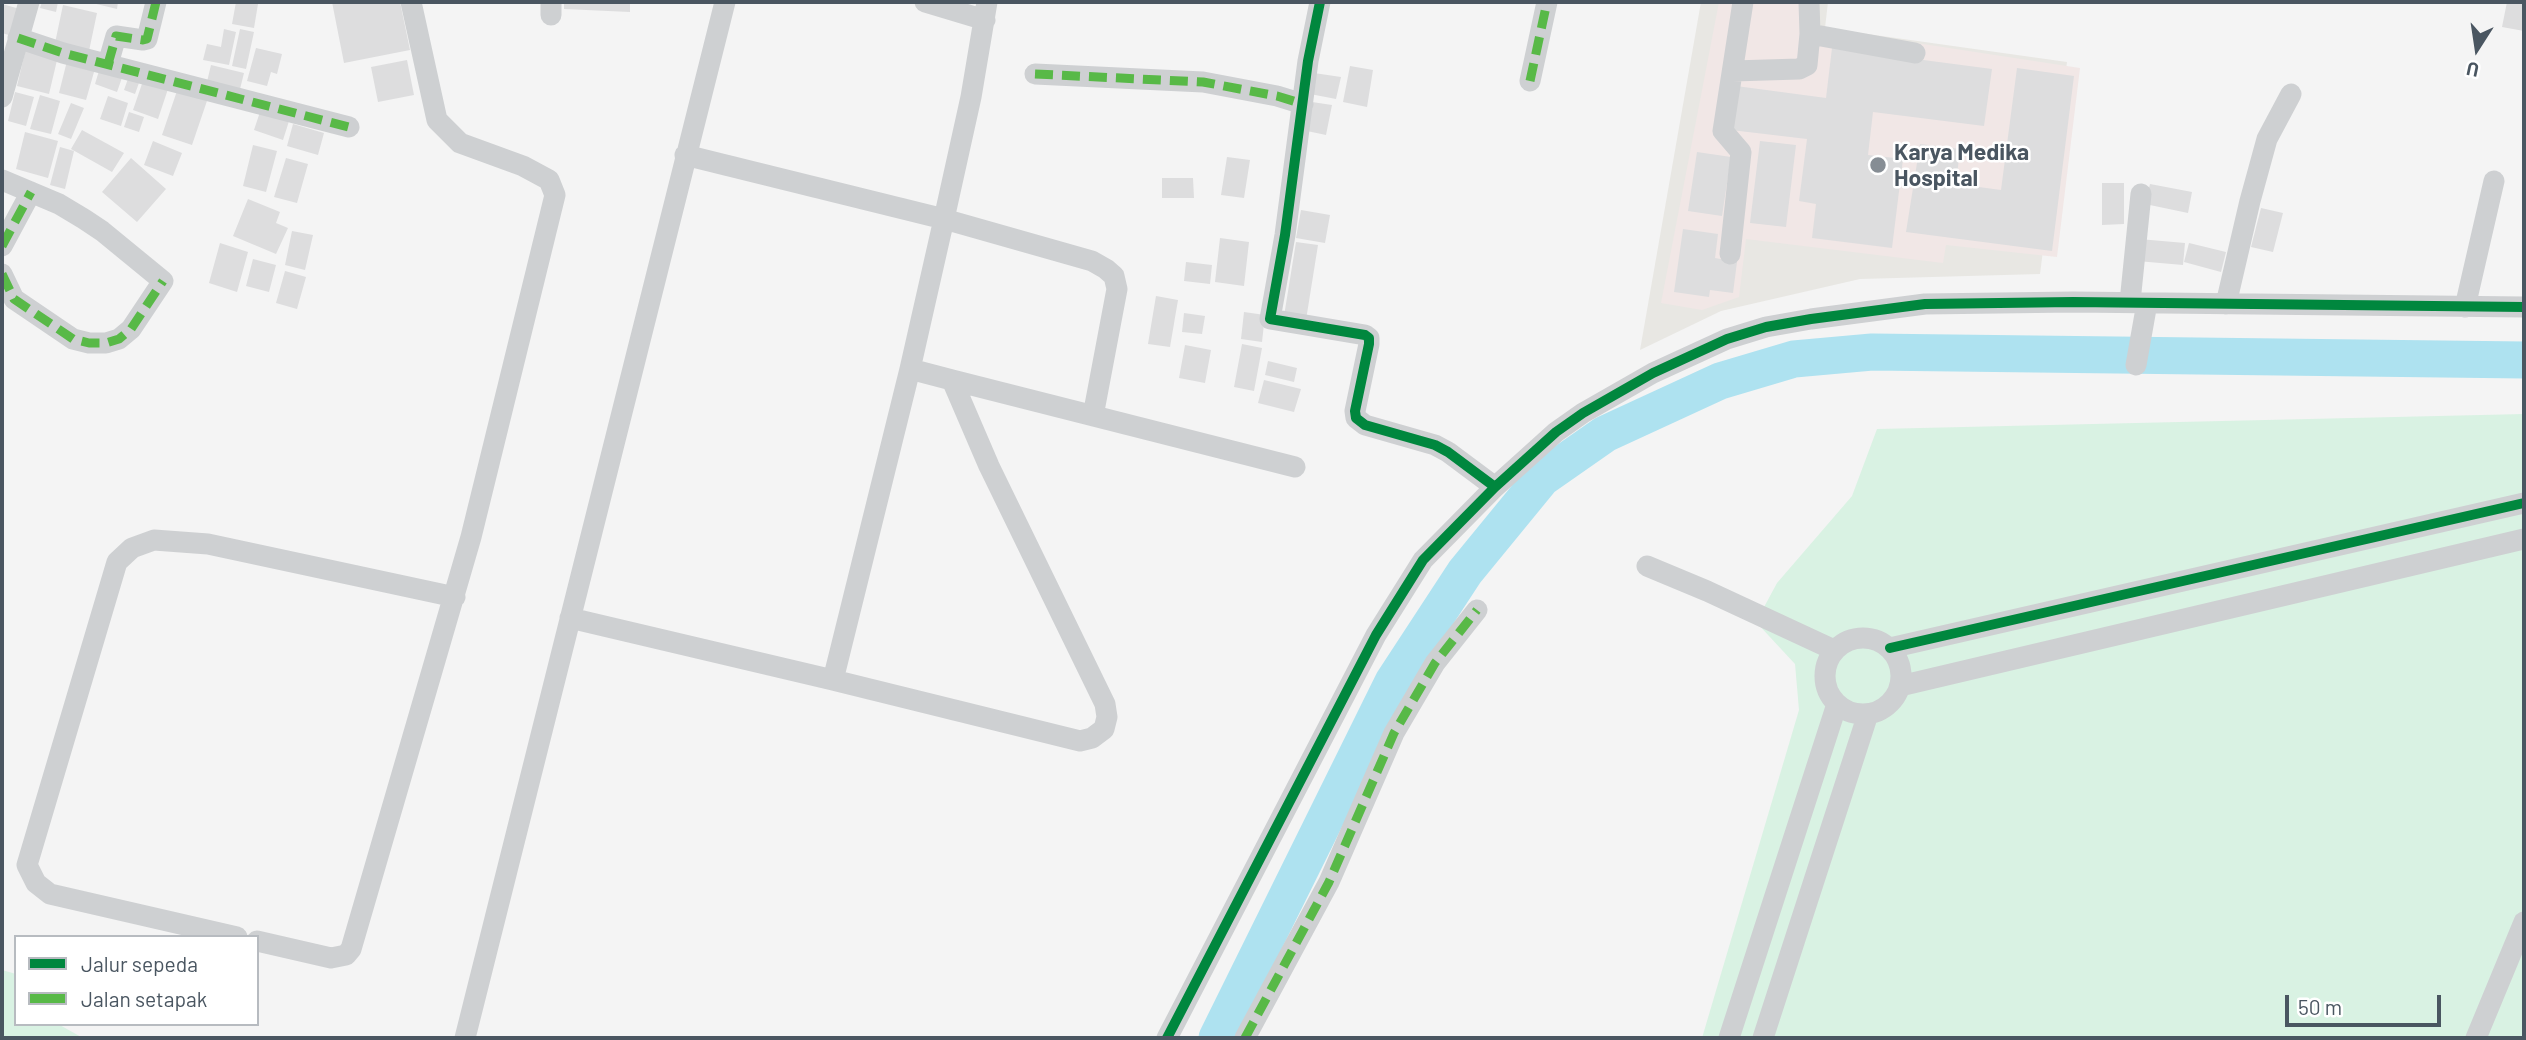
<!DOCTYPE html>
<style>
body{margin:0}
#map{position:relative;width:2526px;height:1040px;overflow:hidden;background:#f4f4f4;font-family:Barlow,sans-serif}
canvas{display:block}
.frame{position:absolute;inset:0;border:4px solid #4a5661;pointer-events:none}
.legend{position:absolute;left:14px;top:935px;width:245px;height:91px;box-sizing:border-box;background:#fff;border:2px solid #b7bbc0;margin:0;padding:9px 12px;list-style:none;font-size:21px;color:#4a5661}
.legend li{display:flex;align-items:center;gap:14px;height:35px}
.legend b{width:35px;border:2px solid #b7bbc0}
.north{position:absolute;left:2442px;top:14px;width:70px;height:70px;-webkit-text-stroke:5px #fff;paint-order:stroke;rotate:192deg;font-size:19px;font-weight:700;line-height:28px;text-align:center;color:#4a5661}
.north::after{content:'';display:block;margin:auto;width:24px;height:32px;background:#4a5661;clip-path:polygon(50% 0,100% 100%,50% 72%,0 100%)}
.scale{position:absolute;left:2285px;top:995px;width:156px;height:32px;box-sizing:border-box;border:4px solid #4a5661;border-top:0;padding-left:9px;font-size:21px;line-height:24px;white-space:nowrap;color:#4a5661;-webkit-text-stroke:5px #fff;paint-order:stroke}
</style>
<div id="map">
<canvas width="2526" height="1040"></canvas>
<div class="frame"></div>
<ul class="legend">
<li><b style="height:9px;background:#00873e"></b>Jalur sepeda</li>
<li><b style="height:9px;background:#58b947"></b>Jalan setapak</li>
</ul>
<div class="north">U</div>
<div class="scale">50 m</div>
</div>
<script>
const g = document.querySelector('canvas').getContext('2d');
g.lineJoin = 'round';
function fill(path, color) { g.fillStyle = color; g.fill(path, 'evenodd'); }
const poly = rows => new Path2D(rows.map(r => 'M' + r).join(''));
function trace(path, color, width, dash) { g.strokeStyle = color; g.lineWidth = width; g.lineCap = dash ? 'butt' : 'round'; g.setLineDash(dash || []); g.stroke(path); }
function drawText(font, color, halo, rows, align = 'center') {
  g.font = font + ' Barlow,sans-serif'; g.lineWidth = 5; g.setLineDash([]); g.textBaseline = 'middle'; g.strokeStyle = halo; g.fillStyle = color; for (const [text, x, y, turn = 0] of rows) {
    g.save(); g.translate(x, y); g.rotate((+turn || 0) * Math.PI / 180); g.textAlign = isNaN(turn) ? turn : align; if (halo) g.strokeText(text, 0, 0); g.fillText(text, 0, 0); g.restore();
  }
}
fill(poly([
 [1701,2,1828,2,1825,28,2067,62,2040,274,1860,279,1721,311,1640,350]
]), '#e8e7e3');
fill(poly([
 [1719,2,1816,2,1818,28,2080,68,2057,257,1946,245,1943,263,1746,239,1739,297,1702,310,1661,303]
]), '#f1e7e6');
fill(poly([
 [2524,414,2524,1038,1702,1038,1799,710,1795,664,1756,622,1777,583,1852,496,1877,429],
 [2,970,16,974,16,1024,58,1024,83,1038,2,1038]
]), '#d9f2e3');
trace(poly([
 [1217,1038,1393,682,1465,572,1542,478,1605,434,1720,381,1794,359,1872,352,2524,360]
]), '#aee2f0', 37);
fill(poly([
 [42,2,58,2,56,12,40,8],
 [88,2,118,2,117,9],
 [236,2,258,4,254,28,232,24],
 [332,2,400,2,410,50,344,63],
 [564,2,630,2,630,12,564,9],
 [2507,2,2524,2,2524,31,2502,27],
 [2,4,20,9,12,36,2,33],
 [63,5,97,13,89,51,55,43],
 [224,29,236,32,229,65,203,60,207,44,221,47],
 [240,29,254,32,246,69,232,66],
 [26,48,58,56,49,94,17,86],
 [256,48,282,54,277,74,271,72,267,86,247,81],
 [1832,48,1992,69,1984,126,1873,112,1868,155,1903,159,1892,248,1812,238,1816,204,1799,201,1807,139,1731,130,1736,86,1826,98],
 [68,57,96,65,86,100,59,93],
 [407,60,414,95,378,102,371,67],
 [101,64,124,72,117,92,95,84],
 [211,65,244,73,239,93,206,86],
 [1350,66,1373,70,1367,107,1343,102],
 [2017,68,2074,76,2052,251,1906,232,1920,144,1960,149,1956,184,2001,190],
 [1314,73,1341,77,1336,99,1310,94],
 [129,76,140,80,135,94,124,90],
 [144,78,169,86,158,119,133,110],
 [179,85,209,95,192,145,162,135],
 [15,92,34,97,26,126,8,121],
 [40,95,60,101,51,134,30,129],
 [108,96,128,103,121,126,100,119],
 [1312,102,1332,105,1326,135,1307,131],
 [71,103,84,108,71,139,58,134],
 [261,109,290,118,283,140,254,130],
 [129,112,144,117,139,132,124,127],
 [293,124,324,133,318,155,287,146],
 [82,130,124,153,112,172,71,149],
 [25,132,58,141,48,178,16,169],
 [153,141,182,153,173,176,144,165],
 [1760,141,1796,145,1786,227,1750,223],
 [253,145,277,151,266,192,243,186],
 [60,147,74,151,65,189,50,185],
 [1697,152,1731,157,1722,216,1688,211],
 [1227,157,1250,160,1244,198,1221,195],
 [131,158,166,189,137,222,102,192],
 [286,158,308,164,297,203,274,197],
 [1162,178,1193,178,1194,198,1162,198],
 [2102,183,2124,183,2124,224,2102,225],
 [2150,184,2192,192,2188,213,2145,204],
 [248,199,280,212,276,223,288,228,276,254,233,236],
 [2261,208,2283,213,2273,252,2251,247],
 [1301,210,1330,215,1325,243,1296,238],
 [1683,229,1718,234,1715,258,1737,262,1733,293,1710,290,1709,297,1674,292],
 [292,231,313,235,305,270,285,265],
 [1220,238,1249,242,1244,286,1215,282],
 [2139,239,2185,243,2183,265,2137,261],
 [1296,242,1318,245,1306,320,1284,316],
 [220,243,248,252,237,292,209,283],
 [2189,243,2226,252,2221,272,2184,262],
 [253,259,276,265,269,292,246,286],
 [1186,262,1212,265,1210,284,1184,281],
 [285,271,306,277,297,309,276,303],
 [1156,296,1178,300,1170,347,1148,344],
 [1244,312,1265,315,1262,342,1241,339],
 [1184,313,1205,316,1202,334,1182,332],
 [1242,344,1262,348,1254,391,1234,387],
 [1185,345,1211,350,1205,383,1179,378],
 [1268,361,1297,368,1294,382,1265,375],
 [1264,380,1301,389,1294,412,1258,403]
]), '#ddddde');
trace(poly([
 [551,2,551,15],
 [925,2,985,20],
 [1320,2,1308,61,1285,235,1270,319,1365,335,1369,338,1369,344,1355,411,1356,418,1365,425,1435,445,1448,452,1495,487],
 [1810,34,1915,53],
 [18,38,63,53,349,127],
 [108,64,116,36,143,40,147,39,156,2],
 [1733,71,1799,69,1807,65,1810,34,1809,2],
 [1035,74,1203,82,1277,96,1303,104],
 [1530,81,1547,2],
 [2,97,29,2],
 [685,155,944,219,1092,261,1106,269,1114,276,1117,289,1093,416],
 [2,180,59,204,84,219,102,231,163,281,131,329,119,339,106,343,89,343,73,339,14,299,2,274],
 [2,246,31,192],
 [1730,254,1741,152,1723,131,1743,2],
 [2130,302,2141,194],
 [2226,304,2250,201,2267,139,2291,94],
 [2465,307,2494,181],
 [2136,365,2147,303],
 [952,380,1295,467],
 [1647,566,1707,591,1834,650],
 [570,618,833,680,910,369,944,219,971,97,987,2],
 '1825 676a38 38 0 1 1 76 0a38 38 0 1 1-76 0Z',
 [1890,648,2524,503],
 [833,680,1080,741,1092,738,1104,729,1107,717,1105,704,989,466,952,380,910,369],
 [1900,686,2524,539],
 [237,937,50,894,36,883,27,865,117,562,132,548,154,540,208,544,455,597],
 [257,941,331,958,346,955,351,949,471,537,555,195,549,180,523,166,460,143,437,120,411,2],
 [465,1038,725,2],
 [1167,1038,1376,635,1423,560,1495,487,1556,432,1583,413,1653,373,1727,339,1766,327,1811,319,1925,304,2073,302,2524,307],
 [1245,1038,1329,882,1394,733,1435,663,1477,610],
 [1729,1038,1837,704],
 [1763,1038,1868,714],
 [2476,1038,2524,922]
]), '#ced0d2', 21);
trace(poly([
 [18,38,63,53,349,127],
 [108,64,116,36,143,40,147,39,156,2],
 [1035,74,1203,82,1277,96,1303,104],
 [1530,81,1547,2],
 [2,246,31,192],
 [2,274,14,299,73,339,89,343,106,343,119,339,131,329,163,281],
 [1245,1038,1329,882,1394,733,1435,663,1477,610]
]), '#58b947', 9, [18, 9]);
trace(poly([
 [1320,2,1308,61,1285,235,1270,319,1365,335,1369,338,1369,344,1355,411,1356,418,1365,425,1435,445,1448,452,1495,487],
 [1890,648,2524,503],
 [1167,1038,1376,635,1423,560,1495,487,1556,432,1583,413,1653,373,1727,339,1766,327,1811,319,1925,304,2073,302,2524,307]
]), '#00873e', 10);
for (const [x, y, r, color] of [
 [1878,165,9,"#868d94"]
]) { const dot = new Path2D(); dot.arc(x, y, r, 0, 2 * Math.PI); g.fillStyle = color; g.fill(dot); trace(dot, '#fff', 2.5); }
drawText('bold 23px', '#4a5661', '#fff', [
 ["Karya Medika",1894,152],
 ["Hospital",1894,178]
], 'left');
</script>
